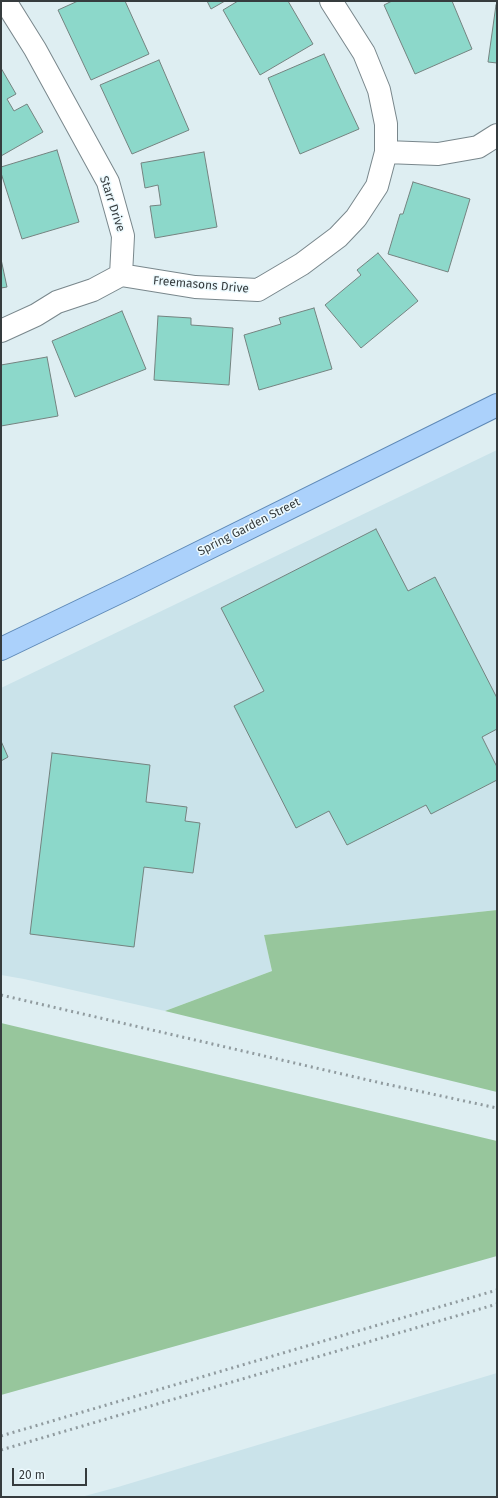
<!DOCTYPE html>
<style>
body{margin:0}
#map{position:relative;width:498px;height:1498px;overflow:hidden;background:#deeef2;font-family:"Fira Sans",sans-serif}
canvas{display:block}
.frame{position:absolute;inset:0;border:2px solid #363c3e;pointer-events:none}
.scale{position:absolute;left:12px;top:1468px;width:75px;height:18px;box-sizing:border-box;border:2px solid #363c3e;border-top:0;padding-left:5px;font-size:12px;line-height:14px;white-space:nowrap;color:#363c3e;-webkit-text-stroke:3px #edfafe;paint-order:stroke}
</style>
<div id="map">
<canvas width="498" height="1498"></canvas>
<div class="frame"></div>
<div class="scale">20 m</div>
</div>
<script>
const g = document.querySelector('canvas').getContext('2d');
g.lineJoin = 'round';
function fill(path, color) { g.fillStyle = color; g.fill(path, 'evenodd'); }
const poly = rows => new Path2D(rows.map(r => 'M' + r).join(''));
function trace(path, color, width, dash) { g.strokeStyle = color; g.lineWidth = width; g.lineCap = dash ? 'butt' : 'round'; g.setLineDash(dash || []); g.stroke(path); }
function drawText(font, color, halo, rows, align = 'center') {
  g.font = font + ' "Fira Sans",sans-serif'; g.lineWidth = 3; g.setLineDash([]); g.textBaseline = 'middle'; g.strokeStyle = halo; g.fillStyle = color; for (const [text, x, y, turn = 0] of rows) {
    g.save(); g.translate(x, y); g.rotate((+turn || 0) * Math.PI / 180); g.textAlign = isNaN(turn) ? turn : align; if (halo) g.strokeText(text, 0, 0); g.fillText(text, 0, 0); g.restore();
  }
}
fill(poly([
 [497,450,497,910,264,935,272,971,165,1011,24,979,1,975,1,688],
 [497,1373,497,1497,81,1497,118,1487]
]), '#cae3ea');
fill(poly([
 [497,910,497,1092,165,1011,272,971,264,935],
 [1,1023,497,1141,497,1256,1,1395]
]), '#97c69c');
const building = poly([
 [78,1,125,1,149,54,91,80,58,10,78,1],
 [207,1,225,1,211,9,207,1],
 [238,1,288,1,313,44,260,75,223,10,238,1],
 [392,1,452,1,472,49,415,74,384,5,392,1],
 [496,5,497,5,497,63,488,62,496,5],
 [324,54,359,129,300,154,268,78,324,54],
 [159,60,189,130,132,154,100,85,159,60],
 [1,68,16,94,7,99,14,111,27,104,43,132,1,156,1,68],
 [57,150,79,222,22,239,1,173,1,167,57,150],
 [204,152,217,227,155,238,150,206,161,205,158,185,145,188,141,163,204,152],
 [413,182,470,199,448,272,388,254,400,214,403,214,413,182],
 [378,253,418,301,361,348,325,305,361,275,357,270,378,253],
 [1,259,7,287,1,288,1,259],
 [314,308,332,369,259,390,244,335,281,324,279,318,314,308],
 [122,311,146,369,75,397,52,341,122,311],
 [158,316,191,318,191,325,233,328,229,385,154,380,158,316],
 [47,357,58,416,1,426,1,365,47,357],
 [376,529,408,591,435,577,497,698,497,729,482,737,497,767,497,780,431,814,426,805,347,845,329,811,296,828,234,706,264,691,221,608,376,529],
 [1,741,8,757,1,761,1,741],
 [52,753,150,765,146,802,187,807,185,821,200,823,193,873,144,867,134,947,30,934,52,753]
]);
fill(building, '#8cd8ca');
trace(building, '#748380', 1);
const minor = poly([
 [5,1,35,49,108,182,123,236,121,275],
 [386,152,438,154,478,147,497,135],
 [121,275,195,287,258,290,302,264,338,237,356,218,377,186,386,152,386,124,379,90,364,53,331,1],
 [1,331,36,315,57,302,93,290,121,275]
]);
const major = poly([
 [1,649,130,587,497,405]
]);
trace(minor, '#79878c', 24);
trace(major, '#5e89b7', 24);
trace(minor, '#fff', 22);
trace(major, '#abd1fb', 22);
trace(poly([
 [1,995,381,1083,497,1108],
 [1,1436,497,1290],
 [1,1450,497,1304]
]), '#909b9f', 3, [2, 4]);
drawText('12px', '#363c3e', '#edfafe', [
 ["Starr Drive",112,204,72],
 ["Freemasons Drive",201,285,5],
 ["Spring Garden Street",249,527,-27]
]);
</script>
